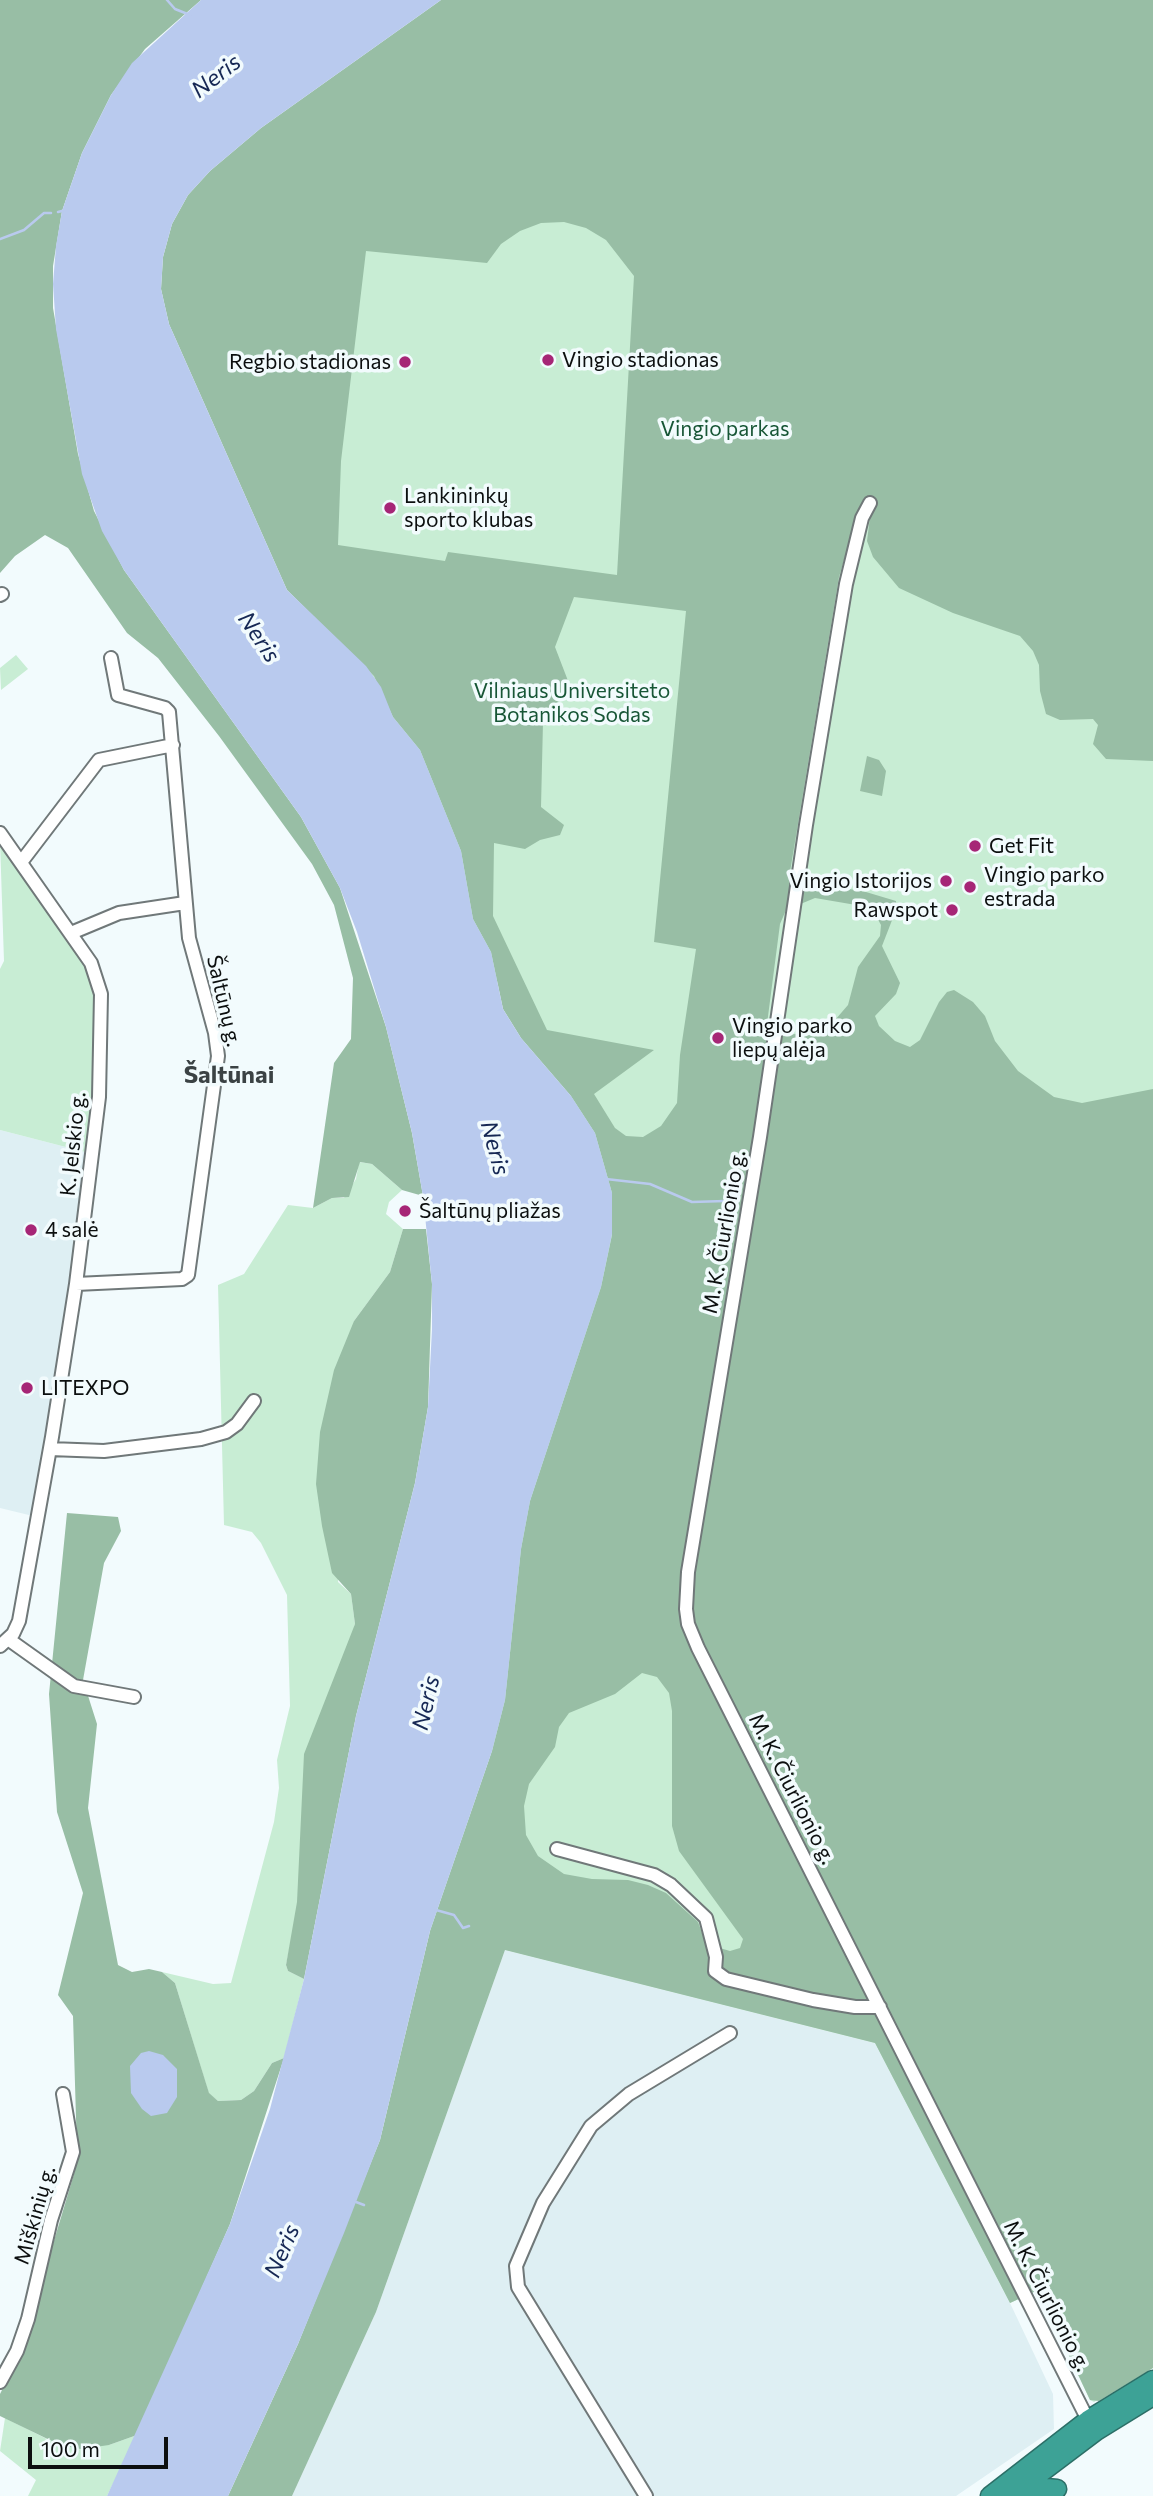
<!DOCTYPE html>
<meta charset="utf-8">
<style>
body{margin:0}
#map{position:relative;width:1153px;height:2496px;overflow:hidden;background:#f2fbfd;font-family:Commissioner,sans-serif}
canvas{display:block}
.scale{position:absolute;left:28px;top:2437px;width:140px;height:32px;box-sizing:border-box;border:4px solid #0c0f0f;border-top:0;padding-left:9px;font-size:21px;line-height:24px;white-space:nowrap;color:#0c0f0f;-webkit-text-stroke:5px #f2fbfd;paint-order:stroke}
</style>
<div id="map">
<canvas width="1153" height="2496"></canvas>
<div class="scale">100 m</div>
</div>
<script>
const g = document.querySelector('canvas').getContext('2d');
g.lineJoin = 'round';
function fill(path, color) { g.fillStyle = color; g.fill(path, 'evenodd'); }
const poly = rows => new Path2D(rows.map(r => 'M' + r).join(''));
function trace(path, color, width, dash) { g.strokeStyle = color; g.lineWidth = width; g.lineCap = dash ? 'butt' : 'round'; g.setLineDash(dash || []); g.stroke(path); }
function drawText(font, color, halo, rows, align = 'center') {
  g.font = font + ' Commissioner,sans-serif'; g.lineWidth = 7; g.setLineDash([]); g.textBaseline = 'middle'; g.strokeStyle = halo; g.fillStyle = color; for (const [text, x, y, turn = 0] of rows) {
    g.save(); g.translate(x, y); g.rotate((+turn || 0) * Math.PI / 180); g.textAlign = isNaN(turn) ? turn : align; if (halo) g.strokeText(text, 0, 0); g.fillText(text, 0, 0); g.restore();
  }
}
fill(poly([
 [0,1130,89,1153,33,1516,0,1508],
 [505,1950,875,2043,1010,2303,1053,2394,1054,2429,956,2496,292,2496,376,2312]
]), '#deeff3');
fill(poly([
 [441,0,1153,0,1153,2368,1094,2402,1090,2400,1038,2290,1010,2303,875,2043,430,1931,492,1751,571,1096,521,1038,493,972,169,324],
 [16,655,28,669,1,690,0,668],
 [0,841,88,969,99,999,89,1153,0,1130,0,969,4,961],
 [359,1162,372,1164,402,1190,389,1202,386,1214,403,1229,390,1272,354,1321,338,1582,351,1594,355,1624,286,1965,288,1971,304,1979,284,2058,272,2063,254,2091,241,2100,218,2101,209,2094,175,1983,162,1972,213,1984,231,1983,274,1822,279,1788,277,1760,290,1706,287,1595,261,1543,252,1532,224,1525,218,1285,244,1274,288,1205,313,1208,332,1198,344,1198,356,1179],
 [5,2418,59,2445,109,2445,137,2435,107,2496,28,2496,36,2480,0,2451]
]), '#c8edd4');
fill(poly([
 [0,0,201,0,145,49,111,95,82,153,62,211,53,266,53,308,78,454,94,511,124,570,301,817,340,888,386,1027,412,1133,423,1196,402,1190,372,1164,360,1162,349,1197,332,1198,313,1208,334,1063,351,1039,353,978,334,905,312,864,219,736,158,658,127,633,68,548,45,535,15,556,0,573],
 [441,0,1153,0,1153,761,1106,759,1093,744,1098,725,1093,719,1060,720,1046,714,1040,691,1039,665,1033,651,1020,636,953,613,899,588,873,557,867,541,870,517,858,512,839,577,789,878,866,892,896,901,896,910,882,946,900,983,896,994,875,1016,879,1026,895,1041,910,1047,920,1040,939,1002,947,992,954,990,973,1002,985,1016,995,1041,1018,1071,1054,1097,1082,1103,1153,1089,1153,2368,1099,2401,1090,2400,1038,2290,1010,2303,875,2043,505,1950,376,2312,292,2496,228,2496,298,2344,380,2140,430,1931,492,1751,505,1700,521,1549,530,1501,601,1287,612,1235,612,1193,595,1133,571,1096,521,1038,503,1009,491,952,473,919,461,851,420,750,393,717,374,676,287,590,169,324,161,289,163,257,172,224,188,195,210,171,261,128],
 [564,222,586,228,606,240,634,276,617,575,448,552,445,561,338,545,341,461,366,251,487,263,501,244,520,231,541,223],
 [574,597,686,611,654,942,696,949,680,1055,677,1103,661,1126,643,1137,626,1136,615,1128,594,1094,654,1050,547,1030,493,916,494,843,525,849,540,840,560,835,564,825,541,807,543,722,570,686,555,647],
 [815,898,856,905,875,914,881,925,880,936,858,967,848,1005,829,1027,785,1036,773,1035,767,1024,780,924,786,910],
 [642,1673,657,1677,669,1693,672,1711,672,1826,679,1851,743,1939,740,1948,730,1951,706,1944,698,1922,666,1893,648,1885,628,1880,592,1879,564,1874,538,1856,526,1835,524,1806,529,1784,555,1747,559,1727,569,1713,615,1694],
 [867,756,879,760,886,771,882,796,860,791],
 [403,1229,426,1229,432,1284,428,1407,415,1483,356,1716,304,1979,288,1971,286,1965,297,1902,304,1754,355,1624,351,1594,332,1573,322,1526,316,1484,320,1432,334,1370,354,1321,390,1272],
 [67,1513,118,1517,121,1531,104,1563,83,1680,97,1724,88,1808,118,1965,132,1972,149,1969,162,1972,175,1983,209,2093,218,2101,241,2100,254,2091,272,2063,284,2058,230,2224,137,2435,109,2445,81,2449,60,2445,0,2416,0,2394,20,2354,74,2174,77,2152,73,2016,58,1995,83,1893,57,1812,49,1694]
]), '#98bea5');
fill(poly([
 [201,0,441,0,261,128,210,171,188,195,172,224,163,257,161,289,169,324,287,590,366,666,381,687,393,717,420,750,461,851,473,919,491,952,503,1009,521,1038,571,1096,595,1133,612,1193,612,1234,601,1287,530,1501,521,1549,505,1700,492,1751,430,1931,380,2140,344,2233,298,2344,228,2496,107,2496,230,2224,270,2109,304,1979,356,1716,415,1483,428,1407,432,1329,432,1284,423,1196,412,1133,386,1027,357,932,340,888,301,817,124,570,102,531,82,474,56,329,53,284,56,246,62,211,82,153,111,95,132,63],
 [149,2051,163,2055,177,2069,177,2097,167,2113,151,2116,142,2109,131,2093,130,2066,141,2053]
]), '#b9caee');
trace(poly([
 [167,0,175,9,190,15],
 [58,212,62,211],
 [0,239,24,230,44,213,51,213],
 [606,1179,650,1184,692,1202,725,1201],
 [436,1910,454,1915,463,1928,469,1926],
 [356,2202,364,2205]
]), '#b9caee', 2.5);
const minor = poly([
 [870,503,862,518,846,584,806,825,760,1137,688,1572,686,1609,688,1624,698,1648,1088,2420],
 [0,595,2,594],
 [0,833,91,963,101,994,99,1097,76,1284,52,1437,19,1621,13,1634,0,1646],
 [22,861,99,760,173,745],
 [71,933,119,913,185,903],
 [76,1284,182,1279,188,1275,218,1056,215,1033,189,938,169,712,165,708,118,695,111,658],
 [50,1449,104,1451,201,1439,226,1432,237,1424,254,1401],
 [8,1639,74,1686,134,1697],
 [557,1849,654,1875,671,1885,706,1918,716,1957,715,1971,726,1979,813,2000,855,2007,880,2007],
 [0,2382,17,2351,28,2319,51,2220,73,2152,63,2094],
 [646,2496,518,2287,516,2266,543,2203,591,2126,629,2094,730,2033]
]);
const highway = poly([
 [990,2496,1088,2420,1153,2380],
 [1010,2496,1096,2431,1153,2396],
 [1021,2496,1036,2487,1057,2489]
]);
trace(minor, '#707879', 16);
trace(highway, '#2c6f67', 21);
trace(minor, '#fff', 12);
trace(highway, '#3da296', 18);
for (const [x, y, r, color] of [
 [548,360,7,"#a62676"],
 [405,362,7,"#a62676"],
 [390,508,7,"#a62676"],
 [975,846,7,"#a62676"],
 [946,881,7,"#a62676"],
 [970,887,7,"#a62676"],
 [952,910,7,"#a62676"],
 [718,1038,7,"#a62676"],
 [405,1211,7,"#a62676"],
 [31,1230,7,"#a62676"],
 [27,1388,7,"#a62676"]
]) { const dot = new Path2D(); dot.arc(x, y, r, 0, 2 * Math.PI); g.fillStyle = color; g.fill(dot); trace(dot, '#f2fbfd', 2.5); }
drawText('21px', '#0c0f0f', '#f2fbfd', [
 ["Vingio stadionas",562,360],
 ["Regbio stadionas",391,362,"right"],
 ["Lankininkų",404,496],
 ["sporto klubas",404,520],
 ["Get Fit",989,846],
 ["Vingio parko",984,875],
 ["estrada",984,899],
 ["Vingio Istorijos",932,881,"right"],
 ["Rawspot",938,910,"right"],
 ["Vingio parko",732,1026],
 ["liepų alėja",732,1050],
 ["Šaltūnų pliažas",419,1211],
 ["4 salė",45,1230],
 ["LITEXPO",41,1388]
], 'left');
drawText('21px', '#175636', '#f2fbfd', [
 ["Vingio parkas",725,429],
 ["Vilniaus Universiteto",572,691],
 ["Botanikos Sodas",572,715]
]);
drawText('21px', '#0c0f0f', '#f2fbfd', [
 ["Šaltūnų g.",224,1001,77],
 ["K. Jelskio g.",73,1144,-84],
 ["M. K. Čiurlionio g.",724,1232,-80],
 ["M. K. Čiurlionio g.",792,1789,63],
 ["Miškinių g.",35,2215,-74],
 ["M. K. Čiurlionio g.",1047,2296,63]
]);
drawText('italic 23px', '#162854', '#f2fbfd', [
 ["Neris",216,76,-38],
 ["Neris",259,637,56],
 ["Neris",495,1148,75],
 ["Neris",426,1703,-77],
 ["Neris",282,2251,-67]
]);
drawText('bold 24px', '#3b4244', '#f2fbfd', [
 ["Šaltūnai",229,1075]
]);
</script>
